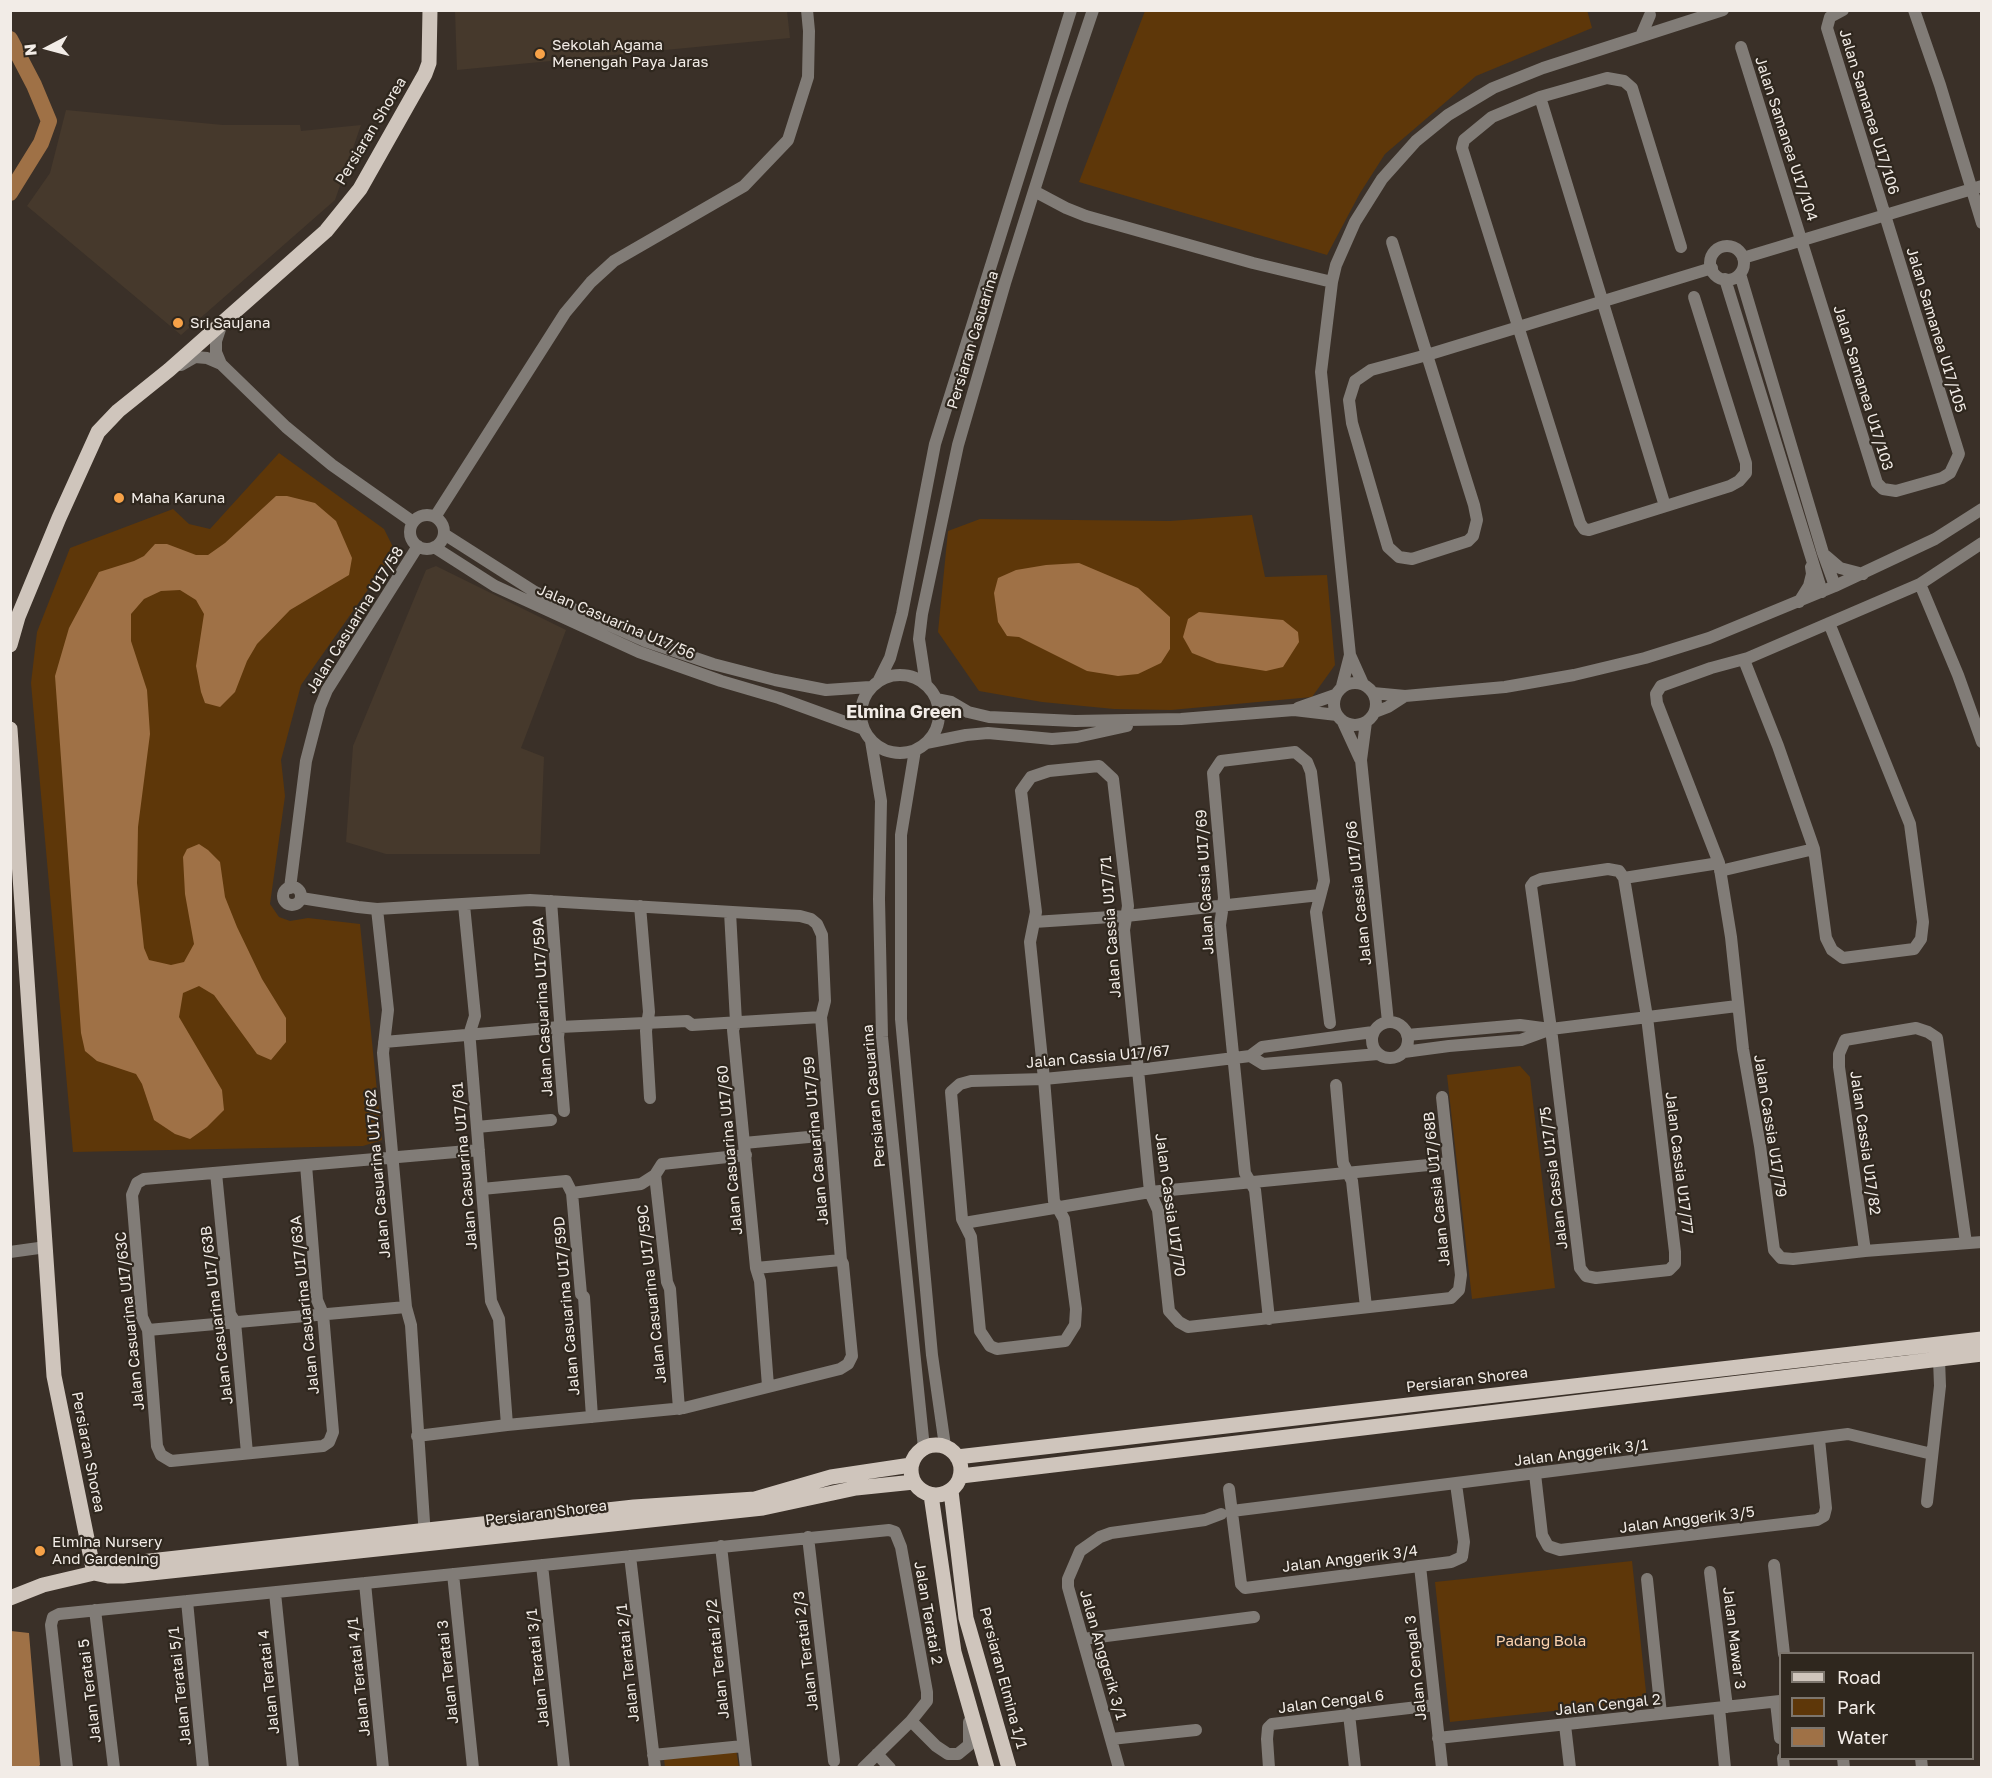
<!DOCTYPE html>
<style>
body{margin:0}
#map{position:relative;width:1992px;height:1778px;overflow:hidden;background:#3a3028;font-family:"Golos Text",sans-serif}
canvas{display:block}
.frame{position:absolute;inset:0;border:12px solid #f2ece7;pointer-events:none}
.legend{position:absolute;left:1779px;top:1652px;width:195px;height:108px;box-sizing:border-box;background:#2f271e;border:2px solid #7d766e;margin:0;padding:8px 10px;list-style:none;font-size:18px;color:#f2ece7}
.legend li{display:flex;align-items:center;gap:12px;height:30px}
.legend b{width:30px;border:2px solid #7d766e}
.north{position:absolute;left:18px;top:18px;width:60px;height:60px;-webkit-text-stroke:4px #2f271e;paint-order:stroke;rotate:264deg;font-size:16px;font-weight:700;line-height:24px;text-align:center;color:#f2ece7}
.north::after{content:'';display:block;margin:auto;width:21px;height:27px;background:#f2ece7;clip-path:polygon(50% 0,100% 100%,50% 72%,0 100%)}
</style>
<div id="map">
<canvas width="1992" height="1778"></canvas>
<div class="frame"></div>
<ul class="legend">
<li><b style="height:8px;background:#cfc5bc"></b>Road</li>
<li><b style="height:16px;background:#5e3709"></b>Park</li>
<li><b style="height:16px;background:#9f7146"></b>Water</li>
</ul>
<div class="north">N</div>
</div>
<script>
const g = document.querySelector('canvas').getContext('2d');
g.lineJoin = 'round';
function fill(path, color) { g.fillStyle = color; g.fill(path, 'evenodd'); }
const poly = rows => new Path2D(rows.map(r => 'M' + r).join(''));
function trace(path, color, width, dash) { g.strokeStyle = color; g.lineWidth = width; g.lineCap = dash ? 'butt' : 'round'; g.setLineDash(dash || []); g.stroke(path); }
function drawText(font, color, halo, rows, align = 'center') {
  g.font = font + ' "Golos Text",sans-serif'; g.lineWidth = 4.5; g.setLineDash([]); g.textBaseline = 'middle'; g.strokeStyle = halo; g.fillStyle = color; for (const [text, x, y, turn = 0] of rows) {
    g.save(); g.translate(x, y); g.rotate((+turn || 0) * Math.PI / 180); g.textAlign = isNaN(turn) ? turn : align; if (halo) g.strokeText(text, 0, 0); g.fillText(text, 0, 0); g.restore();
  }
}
fill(poly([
 [455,11,787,11,790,38,457,70],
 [66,110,223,125,300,125,301,131,361,125,335,200,181,335,27,206,50,173],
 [436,566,566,630,521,748,544,757,540,854,386,854,346,842,353,746,426,570]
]), '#46392c');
fill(poly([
 [1145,11,1587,10,1592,28,1476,76,1385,154,1360,193,1327,255,1079,182],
 [279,453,384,529,395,551,301,685,281,760,285,796,270,904,279,917,290,921,308,918,360,924,382,1140,363,1146,73,1152,31,683,37,632,70,548,173,509,189,524,210,529],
 [1252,515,1265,577,1327,575,1335,665,1312,697,1171,710,1114,709,1042,702,979,691,938,632,948,531,980,519,1170,521],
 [1520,1066,1530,1077,1555,1288,1472,1299,1447,1075],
 [1632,1561,1647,1701,1450,1722,1435,1582],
 [736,1750,739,1767,665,1767,664,1759]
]), '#5e3709');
fill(poly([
 [276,496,287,496,315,503,336,521,352,558,349,575,290,610,257,644,247,661,235,692,220,707,205,703,201,692,196,666,204,614,196,600,180,590,161,591,144,599,131,614,131,641,147,690,150,734,138,827,137,883,144,948,149,960,171,965,184,962,194,944,185,894,183,857,187,849,199,844,208,850,220,862,225,897,237,927,262,979,286,1018,286,1042,271,1060,257,1054,214,995,199,986,183,993,179,1017,222,1090,224,1110,207,1127,190,1139,175,1134,154,1120,142,1084,136,1074,97,1061,85,1051,81,1033,55,676,69,628,99,572,134,561,144,556,155,544,167,544,196,555,208,555,225,543],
 [1079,563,1138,588,1170,617,1170,649,1161,663,1138,674,1118,676,1087,671,1019,637,1007,636,998,622,994,593,998,578,1016,570,1046,565],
 [1199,612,1283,620,1298,632,1299,642,1283,667,1266,671,1217,663,1192,653,1183,637,1188,619],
 [11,1631,29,1633,40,1765,38,1767,11,1767]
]), '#9f7146');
trace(poly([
 [10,39,34,85,49,121,41,143,10,193]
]), '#9f7146', 16);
trace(poly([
 [1914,10,1940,85,1982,223],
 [1641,36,1650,15],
 [1741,47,1877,483,1883,489,1896,491,1942,478,1950,473,1959,454,1827,28,1830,17,1843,10],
 [1540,97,1665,506],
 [1034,191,1066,208,1086,216,1253,263,1332,282],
 [1392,242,1427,355,1474,505,1477,520,1473,536,1468,541,1412,559,1399,557,1388,547,1352,423,1349,400,1355,381,1371,370,1427,355,1712,268],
 '1710 263a17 17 0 1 1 34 0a17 17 0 1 1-34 0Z',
 [1681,247,1632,88,1624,81,1607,78,1540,97,1492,117,1464,140,1462,148,1580,523,1584,529,1589,530,1730,486,1739,481,1746,473,1746,463,1694,297],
 [1743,258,1982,186],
 [1740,274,1823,553,1835,586],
 [1725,279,1822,592],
 [221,364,216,352,216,341,222,323],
 [181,365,195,357,207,358,221,364,286,427,332,465,413,522],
 '410 532a17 17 0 1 1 34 0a17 17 0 1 1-34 0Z',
 [435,517,565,313,591,282,614,261,744,186,788,140,808,77,809,31,807,10],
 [444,534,535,592,645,641,713,664,775,680,826,690,870,687],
 [1982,543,1920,584,1748,658,1711,668,1661,686,1656,694,1657,703,1719,863,1731,937,1743,1049,1760,1146,1774,1250,1781,1258,1793,1259,1865,1251,1982,1242],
 [434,547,495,586,639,652,721,681,779,698,864,729],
 [1826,556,1840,568,1863,574],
 [1920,584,1958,675,1982,742],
 [1799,602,1809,586,1812,574,1811,567],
 '861 714a39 39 0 1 1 78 0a39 39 0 1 1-78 0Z',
 [879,680,890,658,902,614,935,444,1071,10],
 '1334 704a21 21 0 1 1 42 0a21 21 0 1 1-42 0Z',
 [1363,684,1350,655,1321,372,1332,282,1336,265,1355,222,1382,179,1416,141,1448,115,1493,88,1543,68,1723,10],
 [926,685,919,639,922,614,958,445,1005,283,1062,102,1093,10],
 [1342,686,1350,655],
 [1373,693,1405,696,1505,687,1574,675,1645,658,1709,638,1835,586,1935,539,1982,509],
 [936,699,951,702,968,712,989,717,1075,721,1181,719,1294,710,1337,715],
 [1298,708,1335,695],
 [1375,712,1388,707,1405,696],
 [1343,722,1360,759],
 [1366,722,1361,760,1388,1022],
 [871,741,881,801,879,899,882,1037,924,1448],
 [926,743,966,735,988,733,1052,739,1077,737,1127,726],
 [915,750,901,835,901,1019,932,1355,945,1446],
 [1814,849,1826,938,1832,950,1843,958,1914,949,1921,939,1923,922,1910,824,1829,623],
 [1608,869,1619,871,1624,878,1647,1017,1675,1252,1675,1264,1669,1270,1596,1278,1586,1276,1580,1268,1551,1029,1531,886,1534,882,1541,879,1608,869],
 [1720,871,1814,849,1778,746,1744,660],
 [1624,878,1719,863],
 '283 896a9 9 0 1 1 18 0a9 9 0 1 1-18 0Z',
 [290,888,306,761,320,707,327,690,418,546],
 [301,898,358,907,377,909,530,900,800,916,811,919,817,924,822,935,825,1001,821,1017,841,1260,843,1264,852,1356,848,1364,840,1369,684,1408,507,1425,417,1436],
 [551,901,560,1021,558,1037,564,1111],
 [464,905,475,1016,469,1035,470,1042,491,1301,499,1319,507,1425],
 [640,906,649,1012,646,1031,650,1098],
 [377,909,388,1010,383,1053,406,1307,411,1325,425,1537],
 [730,912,736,1022,733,1030,756,1268,760,1281,768,1386],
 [1034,922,1126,916,1320,895],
 '1372 1040a18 18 0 1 1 36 0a18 18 0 1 1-36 0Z',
 [1373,1032,1262,1047,1250,1056,1138,1070,1044,1079,971,1081,960,1084,951,1092,962,1219,971,1237,980,1331,990,1346,997,1349,1065,1341,1075,1325,1076,1309,1064,1219,1054,1201,1044,1079,1030,942,1036,912,1021,791,1031,777,1049,771,1099,766,1113,779,1128,906,1124,930,1138,1070,1150,1192,1158,1210,1169,1311,1179,1322,1188,1327,1451,1298,1459,1290,1461,1275,1442,1097],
 [1407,1035,1520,1025,1550,1029],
 [384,1042,560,1027,687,1021,692,1025,821,1017],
 [1404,1052,1449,1046,1521,1040,1551,1029,1737,1006],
 [1250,1056,1263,1064,1378,1054],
 [1336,1085,1343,1163,1352,1181,1366,1307],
 [477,1127,551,1120],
 [744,1143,830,1135],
 [306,1165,317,1300,323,1314,333,1432,329,1442,323,1446,171,1461,161,1455,157,1446,148,1330,142,1317,132,1195,137,1183,144,1179,479,1150],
 [216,1173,230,1314,235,1322,247,1453],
 [655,1175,667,1282,670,1289,679,1409],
 [482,1189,566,1181,572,1193,641,1184,655,1175,662,1164,746,1155],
 [572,1193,581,1294,584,1297,592,1417],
 [964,1223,1150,1192,1449,1163],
 [1865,1251,1839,1067,1839,1054,1845,1040,1916,1028,1928,1032,1937,1038,1966,1243],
 [10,1252,46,1247],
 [756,1268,841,1260],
 [1269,1319,1255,1190,1245,1173,1220,925,1224,898,1213,773,1221,761,1295,752,1307,762,1311,772,1324,881,1316,912,1330,1023],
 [148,1330,406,1307],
 [1535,1474,1542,1535,1548,1546,1560,1550,1817,1520,1824,1516,1826,1508,1819,1439],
 [1229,1489,1241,1584,1245,1588,1451,1562,1462,1557,1464,1542,1456,1484],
 [1927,1502,1940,1386,1939,1359],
 [1232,1511,1848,1434,1932,1454],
 [808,1537,834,1761],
 [721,1546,746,1768],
 [630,1556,655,1768],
 [542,1565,564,1768],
 [1774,1565,1784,1654],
 [1420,1566,1442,1768],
 [1710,1572,1727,1707],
 [453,1574,473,1768],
 [1647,1579,1661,1714],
 [365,1583,383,1768],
 [275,1593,293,1768],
 [187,1601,203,1768],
 [95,1610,114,1768],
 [1083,1639,1254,1617],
 [1776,1702,1780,1738],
 [1719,1708,1725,1768],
 [1349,1714,1355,1768],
 [911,1721,936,1746,948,1754,958,1754,969,1745,969,1722],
 [1565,1725,1570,1768],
 [1438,1738,1780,1701],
 [1111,1739,1196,1730],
 [877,1754,890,1768],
 [653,1755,743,1746],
 [1783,1758,1784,1768],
 [1843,1758,1844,1768],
 [1921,1758,1922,1768],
 [67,1768,51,1625,53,1617,59,1614,889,1530,895,1532,901,1547,927,1692,927,1701,911,1721,863,1768],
 [1119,1768,1068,1587,1068,1579,1080,1551,1100,1537,1111,1533,1205,1520,1221,1514],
 [1269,1768,1267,1739,1268,1728,1272,1724,1435,1705]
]), '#817c77', 12);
trace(poly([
 [10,645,18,617,59,518,98,432,118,411,169,370,326,231,360,189,425,74,429,63,430,10],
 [10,729,54,1376,94,1573],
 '911 1470a25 25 0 1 1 50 0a25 25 0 1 1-50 0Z',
 [957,1457,1982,1339],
 [961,1476,1982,1354],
 [951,1491,966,1618,1009,1768],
 [931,1495,954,1652,987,1768],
 [94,1573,108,1576,123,1576,763,1508,856,1488,914,1482],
 [10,1598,43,1585,94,1573,105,1566,634,1507,755,1499,831,1477,911,1465]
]), '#cfc5bc', 15);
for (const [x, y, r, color] of [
 [540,54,6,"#f7a248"],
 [178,323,6,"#f7a248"],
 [119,498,6,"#f7a248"],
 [40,1551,6,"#f7a248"]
]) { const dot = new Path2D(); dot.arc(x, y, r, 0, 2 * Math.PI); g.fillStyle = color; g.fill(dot); trace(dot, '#2f271e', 2); }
drawText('15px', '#f2ece7', '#2f271e', [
 ["Sekolah Agama",552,45],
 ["Menengah Paya Jaras",552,62],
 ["Sri Saujana",190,323],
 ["Maha Karuna",131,498],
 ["Elmina Nursery",52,1542],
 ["And Gardening",52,1559]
], 'left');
drawText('15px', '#f2ece7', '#2f271e', [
 ["Jalan Samanea U17/106",1869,112,73],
 ["Persiaran Shorea",371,131,-59],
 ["Jalan Samanea U17/104",1786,139,72],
 ["Jalan Samanea U17/105",1936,330,73],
 ["Persiaran Casuarina",973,340,-73],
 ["Jalan Samanea U17/103",1863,388,73],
 ["Jalan Casuarina U17/58",355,620,-58],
 ["Jalan Casuarina U17/56",616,622,23],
 ["Jalan Cassia U17/69",1205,882,-93],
 ["Jalan Cassia U17/66",1359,893,-96],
 ["Jalan Cassia U17/71",1111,927,-94],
 ["Jalan Casuarina U17/59A",543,1007,-93],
 ["Jalan Cassia U17/67",1098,1057,-5],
 ["Persiaran Casuarina",874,1096,-95],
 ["Jalan Cassia U17/79",1770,1126,81],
 ["Jalan Casuarina U17/59",816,1141,-95],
 ["Jalan Cassia U17/82",1865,1143,82],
 ["Jalan Casuarina U17/60",730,1150,-95],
 ["Jalan Cassia U17/77",1679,1163,83],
 ["Jalan Casuarina U17/61",465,1166,-95],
 ["Jalan Casuarina U17/62",378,1174,-95],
 ["Jalan Cassia U17/75",1554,1178,-97],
 ["Jalan Cassia U17/68B",1437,1189,-96],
 ["Jalan Cassia U17/70",1170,1205,82],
 ["Jalan Casuarina U17/59C",652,1294,-96],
 ["Jalan Casuarina U17/63A",305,1305,-96],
 ["Jalan Casuarina U17/59D",567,1306,-95],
 ["Jalan Casuarina U17/63B",217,1315,-97],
 ["Jalan Casuarina U17/63C",130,1321,-96],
 ["Persiaran Shorea",1467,1380,-7],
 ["Persiaran Shorea",88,1452,79],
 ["Jalan Anggerik 3/1",1581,1453,-7],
 ["Persiaran Shorea",546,1513,-7],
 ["Jalan Anggerik 3/5",1687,1520,-7],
 ["Jalan Anggerik 3/4",1350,1559,-7],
 ["Jalan Teratai 2",928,1613,80],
 ["Jalan Mawar 3",1734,1638,83],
 ["Jalan Teratai 2/3",806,1651,-97],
 ["Jalan Anggerik 3/1",1103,1655,74],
 ["Jalan Teratai 2/2",718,1659,-96],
 ["Jalan Teratai 2/1",628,1663,-96],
 ["Jalan Teratai 3/1",538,1668,-96],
 ["Jalan Cengal 3",1416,1668,-96],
 ["Jalan Teratai 3",448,1672,-96],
 ["Jalan Teratai 4/1",359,1677,-96],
 ["Persiaran Elmina 1/1",1003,1678,75],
 ["Jalan Teratai 4",269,1682,-96],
 ["Jalan Teratai 5/1",180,1686,-96],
 ["Jalan Teratai 5",90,1691,-97],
 ["Jalan Cengal 6",1331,1702,-7],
 ["Jalan Cengal 2",1608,1705,-6]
]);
drawText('15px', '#fed4af', '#2f271e', [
 ["Padang Bola",1541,1641]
]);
drawText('bold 18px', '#f2ece7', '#2f271e', [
 ["Elmina Green",904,712]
]);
</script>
